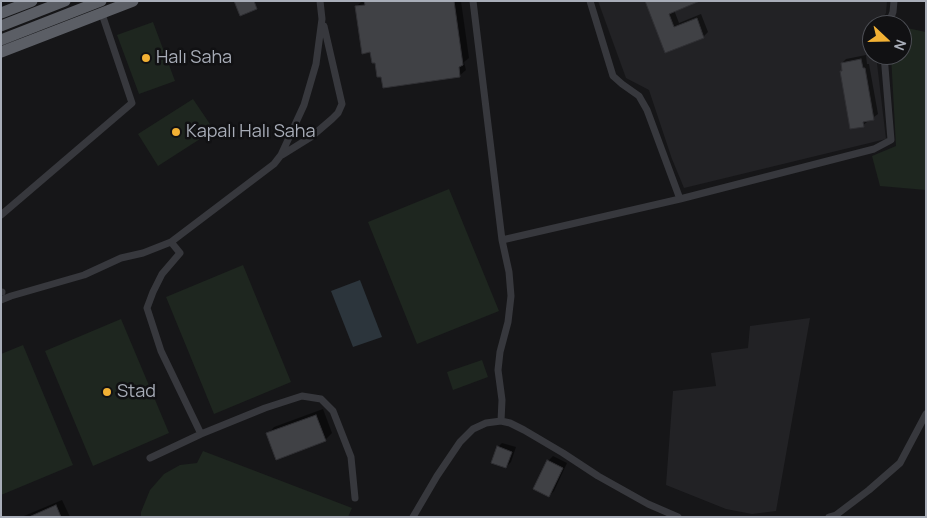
<!DOCTYPE html>
<meta charset="utf-8">
<style>
body{margin:0}
#map{position:relative;width:927px;height:518px;overflow:hidden;background:#161618;font-family:Manrope,sans-serif}
canvas{display:block}
.frame{position:absolute;inset:0;border:2px solid #a8adb8;pointer-events:none}
.north{position:absolute;left:862px;top:15px;width:50px;height:50px;box-sizing:border-box;background:#111113;border:1px solid #4d4f55;border-radius:50%;rotate:111deg;font-size:14px;font-weight:700;line-height:20px;text-align:center;color:#a8adb8}
.north::after{content:'';display:block;margin:auto;width:18px;height:22px;background:#f2b134;clip-path:polygon(50% 0,100% 100%,50% 72%,0 100%)}
</style>
<div id="map">
<canvas width="927" height="518"></canvas>
<div class="frame"></div>
<div class="north">N</div>
</div>
<script>
const g = document.querySelector('canvas').getContext('2d');
g.lineJoin = 'round';
function fill(path, color) { g.fillStyle = color; g.fill(path, 'evenodd'); }
const poly = rows => new Path2D(rows.map(r => 'M' + r).join(''));
function trace(path, color, width, dash) { g.strokeStyle = color; g.lineWidth = width; g.lineCap = dash ? 'butt' : 'round'; g.setLineDash(dash || []); g.stroke(path); }
function drawText(font, color, halo, rows, align = 'center') {
  g.font = font + ' Manrope,sans-serif'; g.lineWidth = 5; g.setLineDash([]); g.textBaseline = 'middle'; g.strokeStyle = halo; g.fillStyle = color; for (const [text, x, y, turn = 0] of rows) {
    g.save(); g.translate(x, y); g.rotate((+turn || 0) * Math.PI / 180); g.textAlign = isNaN(turn) ? turn : align; if (halo) g.strokeText(text, 0, 0); g.fillText(text, 0, 0); g.restore();
  }
}
fill(poly([
 [598,1,887,1,886,13,878,25,872,25,872,55,876,55,886,139,684,188,672,159,649,90,626,78],
 [810,318,776,511,752,514,726,509,666,485,673,391,716,386,711,353,748,348,750,326]
]), '#222225');
fill(poly([
 [153,22,175,81,139,94,117,35],
 [902,27,926,32,926,190,880,186,872,156,896,146,891,55,902,55],
 [193,99,214,130,158,166,138,134],
 [449,189,499,311,417,344,368,222],
 [243,265,291,382,214,414,166,297],
 [121,319,169,433,93,466,45,351],
 [23,345,73,465,1,495,1,354],
 [482,360,488,377,453,390,447,372],
 [203,451,352,508,348,517,141,517,141,512,150,490,164,474,180,465,197,463]
]), '#1e261f');
fill(poly([
 [360,280,382,337,353,347,331,291]
]), '#2c353c');
fill(poly([
 [362,1,461,1,469,58,464,62,466,70,459,76,382,75,356,7],
 [647,1,674,10,679,23,701,14,708,32,703,37,665,52],
 [866,55,867,64,869,64,878,114,863,125,841,72,843,70,842,63,846,59],
 [323,409,332,433,325,440,268,434,274,427],
 [502,443,516,447,511,462,506,467,498,447],
 [553,456,567,463,554,491,549,496,535,489,548,461],
 [62,500,70,517,24,517,24,516]
]), '#0007');
const building = poly([
 [234,1,254,1,257,9,240,16,234,1],
 [364,1,454,1,463,65,459,67,460,77,383,88,381,77,377,77,375,63,372,63,370,52,362,54,355,6,365,5,364,1],
 [645,1,700,1,669,14,674,27,697,18,704,38,665,53,645,1],
 [861,59,863,68,865,68,874,120,863,122,864,127,850,129,840,71,842,71,841,63,861,59],
 [316,415,326,441,276,460,266,433,316,415],
 [497,446,512,452,506,468,491,463,497,446],
 [547,460,563,468,549,497,533,489,547,460],
 [56,505,61,517,29,517,56,505]
]);
fill(building, '#404145');
trace(building, '#303034', 1);
trace(poly([
 [320,1,322,19,316,64,304,105,281,155,274,164,171,242,180,253,162,274,153,292,147,308,161,351,201,434,265,408,302,396,321,399,333,411,351,457,355,498],
 [473,1,502,240,509,272,511,296,508,322,500,352,498,370,502,400,501,421],
 [590,1,613,76,622,84,639,96,647,110,680,199],
 [888,25,893,12,894,1],
 [282,155,311,137,332,119,338,113,342,104,324,26],
 [1,215,132,103,102,14],
 [502,240,680,199,874,149,891,140,884,55],
 [1,292,2,292],
 [1,300,11,296,84,275,121,258,143,253,171,242],
 [150,458,201,434],
 [413,517,437,476,460,442,473,429,486,423,501,421,510,423,524,430,563,453,598,476,648,504,678,517],
 [829,517,836,515,869,490,900,463,926,414]
]), '#37383d', 7);
trace(poly([
 [1,13,32,1],
 [1,26,65,1],
 [1,40,101,1],
 [1,52,133,1]
]), '#5b5e65', 11);
for (const [x, y, r, color] of [
 [146,58,5,"#f2b134"],
 [176,132,5,"#f2b134"],
 [107,392,5,"#f2b134"]
]) { const dot = new Path2D(); dot.arc(x, y, r, 0, 2 * Math.PI); g.fillStyle = color; g.fill(dot); trace(dot, '#111113', 2); }
drawText('18px', '#a8adb8', '#111113', [
 ["Halı Saha",156,58],
 ["Kapalı Halı Saha",186,132],
 ["Stad",117,392]
], 'left');
</script>
